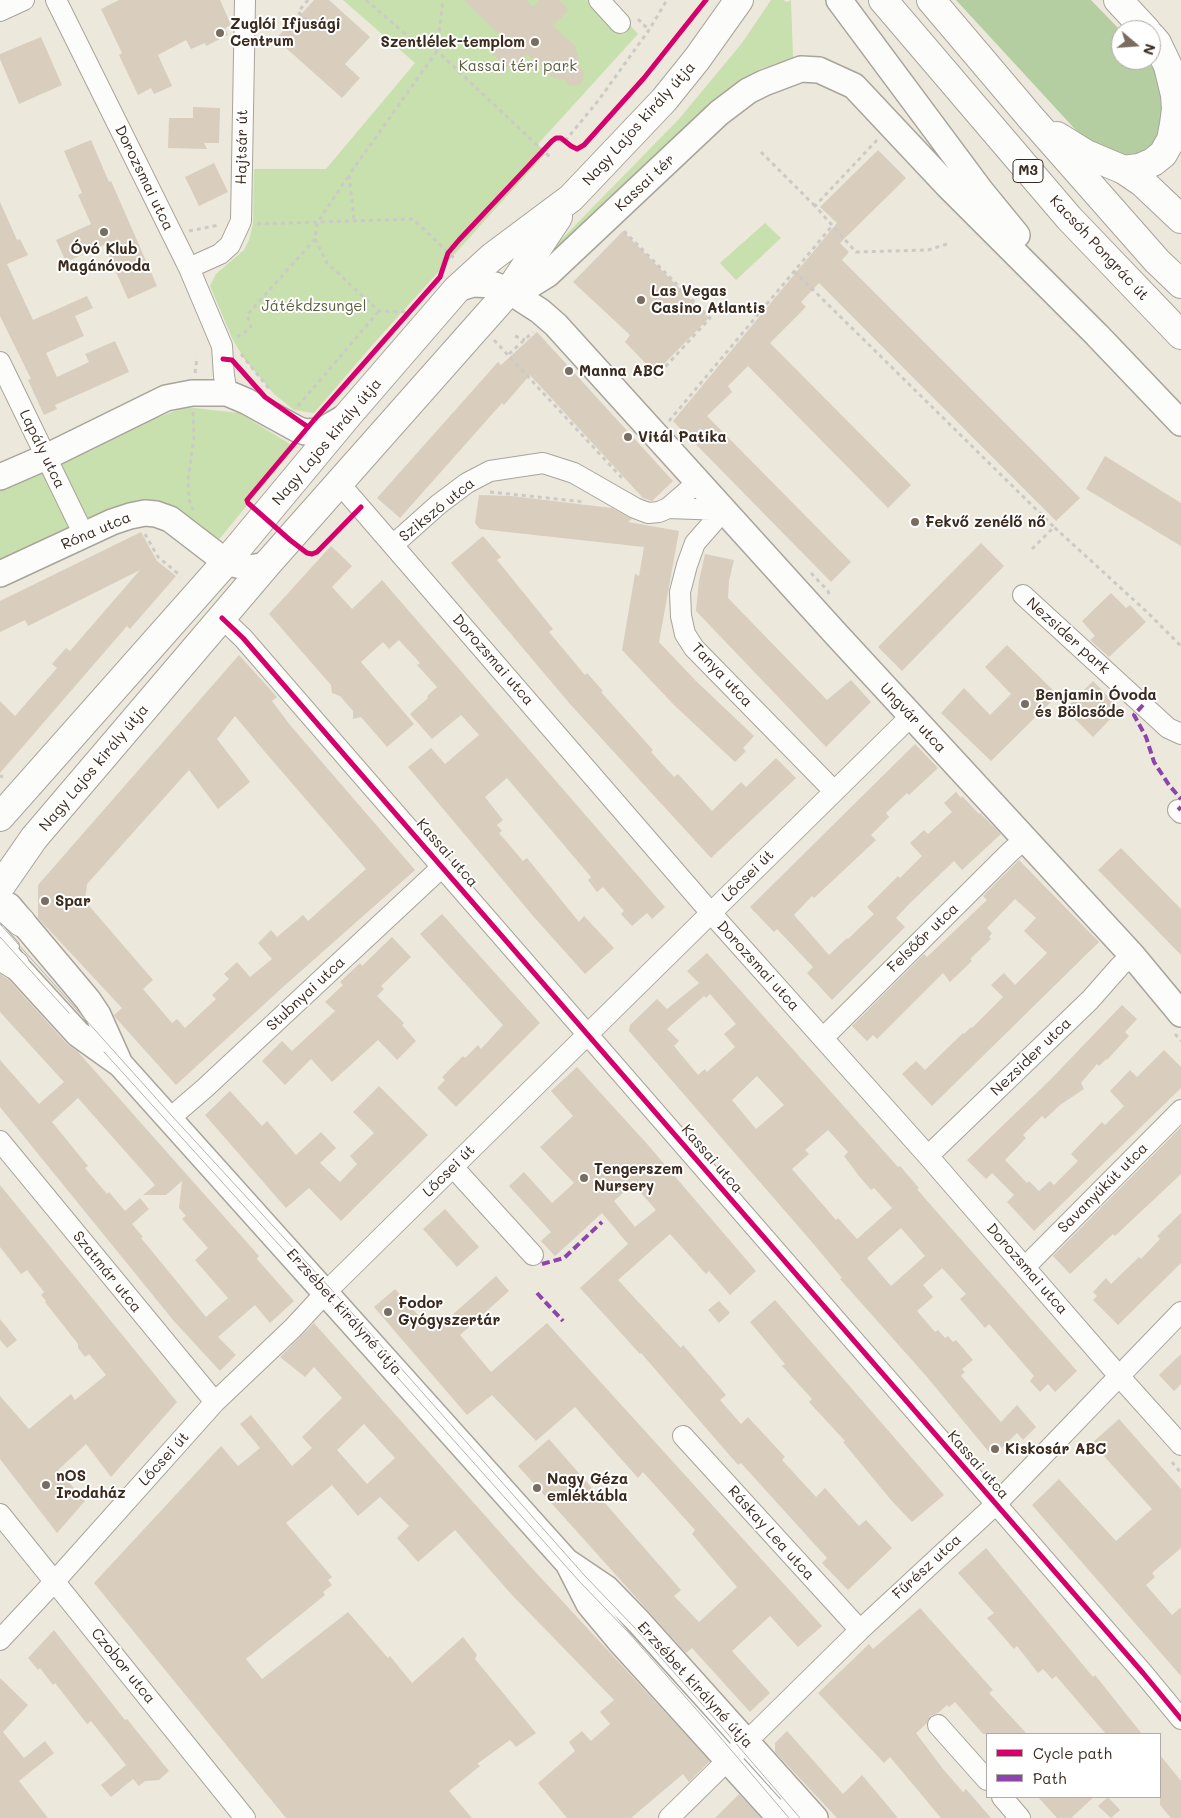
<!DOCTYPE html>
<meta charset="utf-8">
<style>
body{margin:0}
#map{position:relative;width:1181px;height:1818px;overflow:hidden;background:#ece8db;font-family:Mali,sans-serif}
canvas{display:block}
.legend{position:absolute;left:986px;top:1733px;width:175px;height:65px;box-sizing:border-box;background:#fff;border:1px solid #b1aaa5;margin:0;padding:6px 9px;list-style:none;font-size:15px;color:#3b2a1e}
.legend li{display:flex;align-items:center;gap:10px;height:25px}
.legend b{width:25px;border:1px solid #b1aaa5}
.north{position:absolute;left:1111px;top:20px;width:50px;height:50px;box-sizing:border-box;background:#fff;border:1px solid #b1aaa5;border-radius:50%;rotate:108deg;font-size:14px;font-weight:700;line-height:20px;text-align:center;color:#3b2a1e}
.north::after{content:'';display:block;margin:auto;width:18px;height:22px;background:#796c60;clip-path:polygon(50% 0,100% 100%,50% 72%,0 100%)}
</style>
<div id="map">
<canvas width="1181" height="1818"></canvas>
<ul class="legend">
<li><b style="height:6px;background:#d6006c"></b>Cycle path</li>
<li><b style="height:6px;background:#8e44ad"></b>Path</li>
</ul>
<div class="north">N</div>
</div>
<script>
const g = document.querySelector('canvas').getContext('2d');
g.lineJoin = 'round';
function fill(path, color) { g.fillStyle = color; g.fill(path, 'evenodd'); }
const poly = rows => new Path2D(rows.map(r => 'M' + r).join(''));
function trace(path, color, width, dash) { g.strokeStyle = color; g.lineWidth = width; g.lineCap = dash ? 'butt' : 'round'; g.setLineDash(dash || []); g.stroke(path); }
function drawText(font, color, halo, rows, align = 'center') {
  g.font = font + ' Mali,sans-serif'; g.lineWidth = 4; g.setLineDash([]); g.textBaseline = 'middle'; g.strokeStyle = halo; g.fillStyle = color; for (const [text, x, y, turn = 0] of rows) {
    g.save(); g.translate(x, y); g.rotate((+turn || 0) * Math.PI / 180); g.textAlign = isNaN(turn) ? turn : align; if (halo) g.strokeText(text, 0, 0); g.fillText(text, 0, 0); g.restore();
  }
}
fill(poly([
 [343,0,606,0,638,34,538,144,545,154,375,342,314,413,294,410,274,394,245,360,233,340,210,286,216,274,244,250,249,240,253,224,254,169,326,169,415,63],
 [771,0,783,0,787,2,791,0,793,58,760,69,739,83,547,260,549,252,679,119,742,43],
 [765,223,781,238,736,280,720,263],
 [186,407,239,413,295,447,216,543,176,511,0,567,0,480,47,458]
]), '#c7e0ad');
fill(poly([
 [956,0,1091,0,1121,31,1121,60,1146,60,1158,74,1166,92,1165,135,1136,163,1097,153]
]), '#b4cea2');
fill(poly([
 [119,0,220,0,231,25,225,28,228,35,206,46,205,43,191,49,186,40,158,55,172,86,154,94,151,88,138,95,119,55,122,53,101,9],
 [314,0,329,0,370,37,345,64,360,78,342,98,276,39,294,18,296,20],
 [464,0,526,0,533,7,539,0,558,0,569,10,553,26,575,46,578,58,577,64,583,70,584,74,583,81,580,84,574,86,569,85,565,80,554,78,527,54,510,70,490,51,503,38],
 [41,37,62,85,19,104,0,59,0,54],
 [193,107,220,108,219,143,204,143,207,149,168,148,169,118,193,118],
 [91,140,109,182,111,181,157,286,128,299,104,245,66,262,56,240,91,224,78,195,82,193,64,151],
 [878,150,906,178,840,243,849,252,842,260,1080,498,1056,521,819,283,801,302,806,307,770,343,911,485,888,508,748,366,728,386,732,392,707,416,851,562,831,582,673,421,837,223,820,207],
 [214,163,228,192,199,206,185,177],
 [0,202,17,240,20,239,28,255,7,264,33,320,87,296,93,308,75,316,84,336,46,353,57,377,89,362,85,354,115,341,129,372,55,405,57,409,44,415,28,380,31,379,0,316],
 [623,231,709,318,655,373,625,342,630,335,573,282],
 [537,332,673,481,652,501,643,498,530,375,504,405,502,403,400,518,377,498,498,362,501,365],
 [1105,456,1181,503,1181,546,1086,489],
 [479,495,511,496,612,508,632,519,628,522,679,531,659,642,696,681,754,736,743,748,746,751,735,762,674,705,622,650,635,574,639,576,644,547,480,529,475,523],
 [141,532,157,561,176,576,130,629,127,626,0,773,0,701,15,716,57,668,52,664,66,648,70,651,140,570,28,626,25,620,0,632,0,601],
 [483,536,501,557,497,560,553,629,549,632,585,675,587,673,603,691,601,692,653,750,651,752,674,777,678,774,712,811,741,782,746,787,776,758,796,778,711,858,570,704,451,563],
 [981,543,1004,566,902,671,878,647],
 [331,546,352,566,332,587,352,609,382,580,665,907,652,919,647,913,632,926,621,914,624,911,603,887,597,892,588,880,591,877,507,778,485,797,503,820,497,825,502,831,499,833,523,861,527,858,579,922,584,916,614,948,585,974,533,916,408,767,431,748,445,764,479,735,461,715,432,739,410,714,428,698,427,696,437,687,417,665,420,663,399,640,389,649,383,642,361,662,414,724,387,747,361,717,353,719,353,711,340,696,332,693,331,685,269,614],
 [705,554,734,560,729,581,728,598,827,700,851,680,871,702,826,747,696,611,699,581],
 [1111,593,1126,608,1130,605,1146,622,1109,657,1090,640,1095,636,1082,621],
 [1007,645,1058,695,991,761,941,713,964,688,990,715,1011,694,985,667],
 [239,655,277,697,272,701,290,725,415,870,283,987,176,1085,115,1017,114,1015,122,1008,38,918,38,885],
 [235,716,265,752,366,869,308,921,303,915,277,937,271,930,258,943,272,959,250,977,237,962,224,974,229,979,212,995,216,999,185,1028,177,1019,172,1023,143,989,153,980,85,901,87,884,189,770,218,809,250,782,217,739],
 [1093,681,1120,709,1093,737,1065,709],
 [915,744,938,768,909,795,907,793,886,813,889,817,871,835,876,840,814,898,812,896,794,915,829,955,847,938,848,939,874,914,867,907,898,876,900,878,922,856,910,843,924,830,928,834,952,812,944,803,956,792,961,798,962,796,979,814,980,813,1001,834,962,870,954,861,910,903,896,918,905,927,832,1000,807,973,813,967,777,929,774,932,750,907],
 [1121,848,1181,909,1181,955,1098,870],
 [1019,860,1099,942,932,1106,902,1074,916,1061,925,1070,963,1033,964,1034,971,1027,972,1028,1003,997,991,985,1004,973,1015,985,1047,953,1024,931,1036,918,1015,899,987,928,992,933,989,937,991,939,970,959,972,961,950,982,943,973,877,1039,873,1035,867,1041,852,1026,924,954,927,957,987,900,983,896],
 [442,914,540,1023,456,1107,437,1088,445,1080,442,1077,463,1056,465,1058,478,1045,481,1049,503,1025,420,934],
 [392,937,411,957,381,986,384,989,377,996,404,1023,402,1025,416,1041,397,1060,378,1040,332,1082,311,1059,285,1085,262,1061,282,1041,292,1051,335,1011,325,1002,343,985,340,982,360,963,362,966],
 [707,953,898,1167,900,1166,919,1188,917,1189,929,1203,1077,1371,1055,1392,1048,1384,1040,1392,1030,1381,1034,1376,989,1324,985,1328,960,1299,966,1294,942,1268,923,1285,933,1297,917,1311,935,1332,938,1330,945,1338,948,1336,953,1342,956,1340,973,1360,962,1369,965,1372,961,1376,1001,1422,1017,1405,1036,1427,1023,1440,1017,1433,995,1454,988,1451,927,1377,840,1279,842,1278,811,1241,629,1031,630,1025,657,999,667,1009,699,983,687,971],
 [710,994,736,1024,724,1034,735,1047,707,1072,705,1069,698,1075,674,1046,679,1041,667,1029,704,996,706,998],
 [757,1076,784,1105,756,1129,732,1100],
 [828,1130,848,1152,844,1156,859,1176,871,1190,874,1188,892,1208,857,1239,838,1218,836,1220,792,1169,809,1154,805,1150],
 [901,1228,925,1256,891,1286,867,1258],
 [0,974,8,979,67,1044,78,1052,259,1256,257,1259,294,1301,270,1323,255,1305,218,1337,236,1355,220,1371,173,1320,0,1107,0,1060,39,1104,64,1082,0,1012],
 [78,1098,155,1185,143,1195,166,1195,182,1181,179,1208,186,1216,182,1219,208,1248,195,1260,228,1298,206,1317,141,1238,143,1237,132,1224,149,1209,140,1198,125,1211,109,1192,107,1194,85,1168,88,1166,52,1122],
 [1122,1005,1137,1019,1125,1032,1129,1036,1107,1060,1106,1059,1099,1066,1097,1064,1081,1083,1084,1089,1060,1105,1045,1119,1042,1116,1023,1135,1026,1138,1005,1160,1027,1183,1029,1181,1039,1191,1050,1181,1054,1185,1078,1161,1071,1154,1102,1122,1105,1125,1124,1106,1110,1091,1130,1070,1137,1077,1164,1050,1181,1067,1181,1088,1034,1231,1007,1202,1014,1195,992,1173,986,1179,967,1160,1051,1079],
 [577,1067,648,1145,756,1271,730,1295,709,1271,706,1274,670,1234,618,1280,681,1348,683,1345,726,1395,720,1400,741,1424,748,1417,785,1457,782,1460,816,1497,825,1488,859,1526,866,1520,892,1548,848,1590,822,1563,827,1558,741,1463,738,1465,641,1353,640,1354,580,1288,628,1244,602,1213,555,1256,541,1241,551,1232,509,1186,524,1172,552,1203,574,1183,540,1147,573,1116,551,1091],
 [633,1184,656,1210,635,1227,614,1201],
 [379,1086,428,1135,341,1221,309,1188,286,1208,205,1115,230,1091,262,1126,267,1121,296,1155,321,1132,336,1148,320,1163,340,1182,357,1164,350,1156,374,1133,353,1112],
 [1181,1127,1181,1174,1115,1236,1113,1234,1070,1274,1053,1256],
 [0,1185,177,1402,111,1477,86,1444,58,1470,85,1501,57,1533,0,1459,0,1396,29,1429,71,1394,75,1400,106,1375,89,1354,85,1357,78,1348,78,1344,45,1302,46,1301,41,1295,44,1292,27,1270,21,1274,0,1247],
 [445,1209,479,1247,457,1267,423,1229],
 [1181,1213,1181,1263,1118,1325,1093,1300,1097,1296,1093,1292,1106,1278,1111,1284,1139,1257,1141,1259,1160,1239,1157,1236],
 [496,1276,509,1291,460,1335,491,1372,547,1323,822,1626,798,1647,770,1616,732,1651,770,1693,750,1712,692,1648,686,1653,518,1466,549,1439,681,1590,674,1596,699,1622,737,1587,692,1534,695,1530,643,1472,638,1478,575,1407,536,1441,492,1395,467,1415,374,1307,395,1289,433,1332],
 [775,1300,944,1495,912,1522,891,1500,843,1442,845,1441,809,1402,812,1399,782,1366,785,1364,750,1322],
 [719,1301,730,1313,719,1323,708,1310],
 [0,1319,17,1340,7,1348,0,1340],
 [314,1323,529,1565,710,1761,689,1782,683,1774,631,1818,567,1818,538,1783,575,1751,569,1742,582,1731,591,1741,610,1724,600,1712,614,1700,511,1594,455,1530,418,1562,397,1538,409,1526,380,1497,358,1516,332,1485,286,1523,332,1577,328,1580,332,1585,323,1592,325,1595,246,1659,262,1679,348,1612,388,1658,390,1656,412,1683,463,1637,477,1655,475,1659,536,1733,516,1747,510,1740,477,1764,480,1766,449,1791,472,1818,286,1818,94,1583,221,1446,238,1466,260,1448,240,1424,251,1415,292,1466,312,1448,302,1437,342,1398,314,1367,305,1377,280,1357],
 [364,1424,395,1458,367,1484,337,1450],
 [1181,1354,1181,1384,1174,1391,1159,1375],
 [1119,1419,1181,1489,1181,1548,1152,1573,1155,1577,1146,1585,1172,1615,1181,1607,1181,1676,1032,1505,1059,1479,1116,1541,1152,1509,1092,1443],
 [986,1548,1093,1677,1095,1675,1142,1734,1106,1734,1056,1676,1052,1679,1043,1669,1038,1673,1017,1646,1014,1649,987,1618,994,1613,958,1573],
 [920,1608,993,1690,989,1693,1027,1734,983,1734,955,1702,949,1707,947,1705,938,1713,930,1716,927,1723,916,1733,943,1769,963,1792,966,1789,991,1818,941,1818,890,1757,884,1763,818,1693,869,1644,873,1649],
 [54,1630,125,1720,127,1719,169,1771,159,1780,145,1781,139,1786,133,1779,111,1797,101,1785,126,1765,91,1721,87,1724,55,1683,53,1685,40,1668,38,1670,28,1658],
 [0,1678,28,1705,3,1732,24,1758,45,1741,54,1753,19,1781,48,1818,0,1818],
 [787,1731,843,1794,862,1775,898,1818,837,1818,775,1752,775,1743],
 [1160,1755,1181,1781,1181,1818,1171,1818,1160,1805],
 [739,1794,761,1818,715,1818],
 [1038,1797,1094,1797,1071,1818,1057,1818],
 [1108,1797,1120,1810,1111,1818,1098,1806]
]), '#d9cdbe');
const service = poly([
 [0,930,14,946],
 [783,1804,795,1818]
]);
const minor = poly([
 [56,0,189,268,222,346,224,376,227,393],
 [599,0,620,23],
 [0,11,24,0],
 [189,268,220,254,230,245,241,221,245,0],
 [0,362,84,535],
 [339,483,711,913,928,1156,1119,1376,1181,1445],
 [668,508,724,510],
 [724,510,695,543,687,565,680,592,681,616,685,634,694,648,834,791],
 [393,545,439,504,467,483,490,471,543,463,574,473,635,508,648,513,659,512,668,508,698,482],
 [1023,595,1168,728,1181,734],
 [222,618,243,638,354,766,1143,1673,1181,1719],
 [1178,810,1181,813],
 [823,1038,1010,852,1025,839],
 [169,1119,205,1088,442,867],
 [0,1141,215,1402],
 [928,1156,1090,1000,1120,966,1132,955],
 [453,1167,533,1255],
 [1025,1267,1181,1110],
 [683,1436,860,1630],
 [0,1514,245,1818],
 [0,1640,55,1581,215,1402,293,1328,330,1288,911,716],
 [938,1725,987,1780],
 [1002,1797,1020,1818],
 [669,1818,860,1630,996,1504,1181,1312]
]);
const tertiary = poly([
 [839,0,981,191,1017,235],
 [457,289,473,284,495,285,509,291,540,311,556,325,835,633,1132,955,1181,1014],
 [509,291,527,287,548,274,719,113,748,91,764,83,801,69,819,70,854,86,947,185,1097,335,1181,423],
 [0,477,46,457,166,398,192,393,227,393,246,401,297,429,305,432,321,431,347,416],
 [0,574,112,522,130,516,145,513,156,514,170,519,226,562,248,568,261,566,269,562],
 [9,906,88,1000,98,1015,120,1064],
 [3,949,15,965,78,1034,120,1064,566,1561,606,1588,639,1622,815,1818],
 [569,1565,589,1604,619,1640,780,1818]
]);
const secondary = poly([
 [1118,0,1146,30],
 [1124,170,1139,168,1153,162,1163,154,1171,140,1174,124,1176,109,1175,95,1168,66,1157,43,1151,36],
 [0,817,226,562,349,414,457,289,492,257,571,198,664,100,697,59,739,0],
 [0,887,34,838,269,562,509,291,558,217],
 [0,903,21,922],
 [0,956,15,965]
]);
const primary = poly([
 [883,0,1069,218,1181,335],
 [931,0,1031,118,1157,261,1181,284],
 [1057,136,1086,154,1124,170,1143,183,1181,219]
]);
trace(service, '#a9a49b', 12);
trace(minor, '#a9a49b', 22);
trace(tertiary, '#a9a49b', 28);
trace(secondary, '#a9a49b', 30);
trace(primary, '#a9a49b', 30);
trace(poly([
 [308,0,298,12,323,33],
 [366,0,419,46,429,45,437,51,551,158],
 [638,19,649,30],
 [877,140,815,206,856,252,928,250,950,243],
 [565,141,598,101,649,30,667,0],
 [761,152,815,206],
 [354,219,349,175,437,51,443,0],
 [257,224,413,219,456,260],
 [189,231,219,225],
 [624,231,710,318,655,378],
 [315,239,327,263,379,311,408,312],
 [794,271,1054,527],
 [515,336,525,340],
 [237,337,247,331,251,327,247,315,315,239,317,223,349,175],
 [494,340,622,478],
 [241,354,270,390],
 [509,354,533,332],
 [195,373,197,357],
 [298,406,379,311],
 [193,412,194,437,188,480,189,499,193,510],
 [669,421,832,226],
 [490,492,585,502],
 [145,534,158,557,181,576],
 [1032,549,1054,527,1147,612,1181,646],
 [811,573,828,591,829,595],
 [0,776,3,777],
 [1175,1034,1181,1041],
 [1172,1462,1181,1473]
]), '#cccac7', 3, [4, 4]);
trace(service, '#fcfcfa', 10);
trace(minor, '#fcfcfa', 20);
trace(tertiary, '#fcfcfa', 25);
trace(secondary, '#fcfcfa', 28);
trace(primary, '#fcfcfa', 28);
trace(poly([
 [0,924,172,1116,330,1288,585,1576,634,1627,709,1712,800,1818],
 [0,937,69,1013],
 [104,1052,310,1279,579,1581,628,1632,703,1717,789,1818]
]), '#b6b4b0', 1);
trace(poly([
 [1143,705,1134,715,1146,737,1154,762,1169,785,1181,799],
 [1178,810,1181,807],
 [542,1264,564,1258,602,1222],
 [537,1293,563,1321]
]), '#8e44ad', 4, [8, 4]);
trace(poly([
 [223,359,232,360,265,397,308,427],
 [361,507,317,552,312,554,307,553,290,540,248,503,247,500,314,420,440,277,448,253,459,240,552,141,556,138,561,138,571,146,577,149,584,145,644,78,706,0],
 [222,618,243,638,354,766,1143,1673,1181,1719]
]), '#d6006c', 5);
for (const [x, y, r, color] of [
 [220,33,5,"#796c60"],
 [535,42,5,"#796c60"],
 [104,232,5,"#796c60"],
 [641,300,5,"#796c60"],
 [569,371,5,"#796c60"],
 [628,437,5,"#796c60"],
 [915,522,5,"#796c60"],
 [1025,704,5,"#796c60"],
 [45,901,5,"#796c60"],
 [584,1178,5,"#796c60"],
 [388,1312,5,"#796c60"],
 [995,1449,5,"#796c60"],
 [46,1485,5,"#796c60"],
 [537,1488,5,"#796c60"]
]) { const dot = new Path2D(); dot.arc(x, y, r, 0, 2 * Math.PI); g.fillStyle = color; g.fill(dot); trace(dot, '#fff', 2); }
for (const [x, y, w] of [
 [1028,171,30]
]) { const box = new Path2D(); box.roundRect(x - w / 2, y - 11.5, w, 23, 4); g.fillStyle = '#fff'; g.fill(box); trace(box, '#3b2a1e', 1); }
drawText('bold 14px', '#3b2a1e', null, [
 ["M3",1028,171]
]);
drawText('bold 15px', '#3b2a1e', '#fff', [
 ["Zuglói Ifjusági",230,24],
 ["Centrum",230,41],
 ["Szentlélek-templom",525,42,"right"],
 ["Óvó Klub",104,249,"center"],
 ["Magánóvoda",104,266,"center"],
 ["Las Vegas",651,291],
 ["Casino Atlantis",651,308],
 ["Manna ABC",579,371],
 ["Vitál Patika",638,437],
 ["Fekvő zenélő nő",925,522],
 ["Benjamin Óvoda",1035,695],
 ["és Bölcsőde",1035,712],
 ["Spar",55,901],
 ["Tengerszem",594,1169],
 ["Nursery",594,1186],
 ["Fodor",398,1303],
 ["Gyógyszertár",398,1320],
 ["Kiskosár ABC",1005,1449],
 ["nOS",56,1476],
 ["Irodaház",56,1493],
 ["Nagy Géza",547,1479],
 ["emléktábla",547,1496]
], 'left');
drawText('15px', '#5c5f3e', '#fff', [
 ["Kassai téri park",518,66],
 ["Játékdzsungel",314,306]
]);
drawText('15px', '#3b2a1e', '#fff', [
 ["Nagy Lajos király útja",639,124,-48],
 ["Hajtsár út",242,147,-89],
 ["Dorozsmai utca",144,178,64],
 ["Kassai tér",645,183,-43],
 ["Kacsóh Pongrác út",1099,248,47],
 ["Nagy Lajos király útja",327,442,-50],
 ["Lapály utca",42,449,64],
 ["Szikszó utca",437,510,-39],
 ["Róna utca",96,531,-23],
 ["Nezsider park",1068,636,42],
 ["Dorozsmai utca",493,660,49],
 ["Tanya utca",722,675,47],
 ["Ungvár utca",913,718,47],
 ["Nagy Lajos király útja",94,768,-50],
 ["Kassai utca",447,853,49],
 ["Lőcsei út",748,876,-45],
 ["Felsőőr utca",923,938,-44],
 ["Dorozsmai utca",758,966,48],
 ["Stubnyai utca",306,994,-43],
 ["Nezsider utca",1031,1057,-44],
 ["Kassai utca",712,1159,49],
 ["Lőcsei út",449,1171,-45],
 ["Savanyúkút utca",1103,1188,-45],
 ["Dorozsmai utca",1027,1269,49],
 ["Szatmár utca",107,1272,51],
 ["Erzsébet királyné útja",344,1312,48],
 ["Lőcsei út",164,1459,-48],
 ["Kassai utca",978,1465,49],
 ["Ráskay Lea utca",771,1533,48],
 ["Fűrész utca",927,1567,-43],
 ["Czobor utca",123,1666,51],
 ["Erzsébet királyné útja",695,1685,48]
]);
</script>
